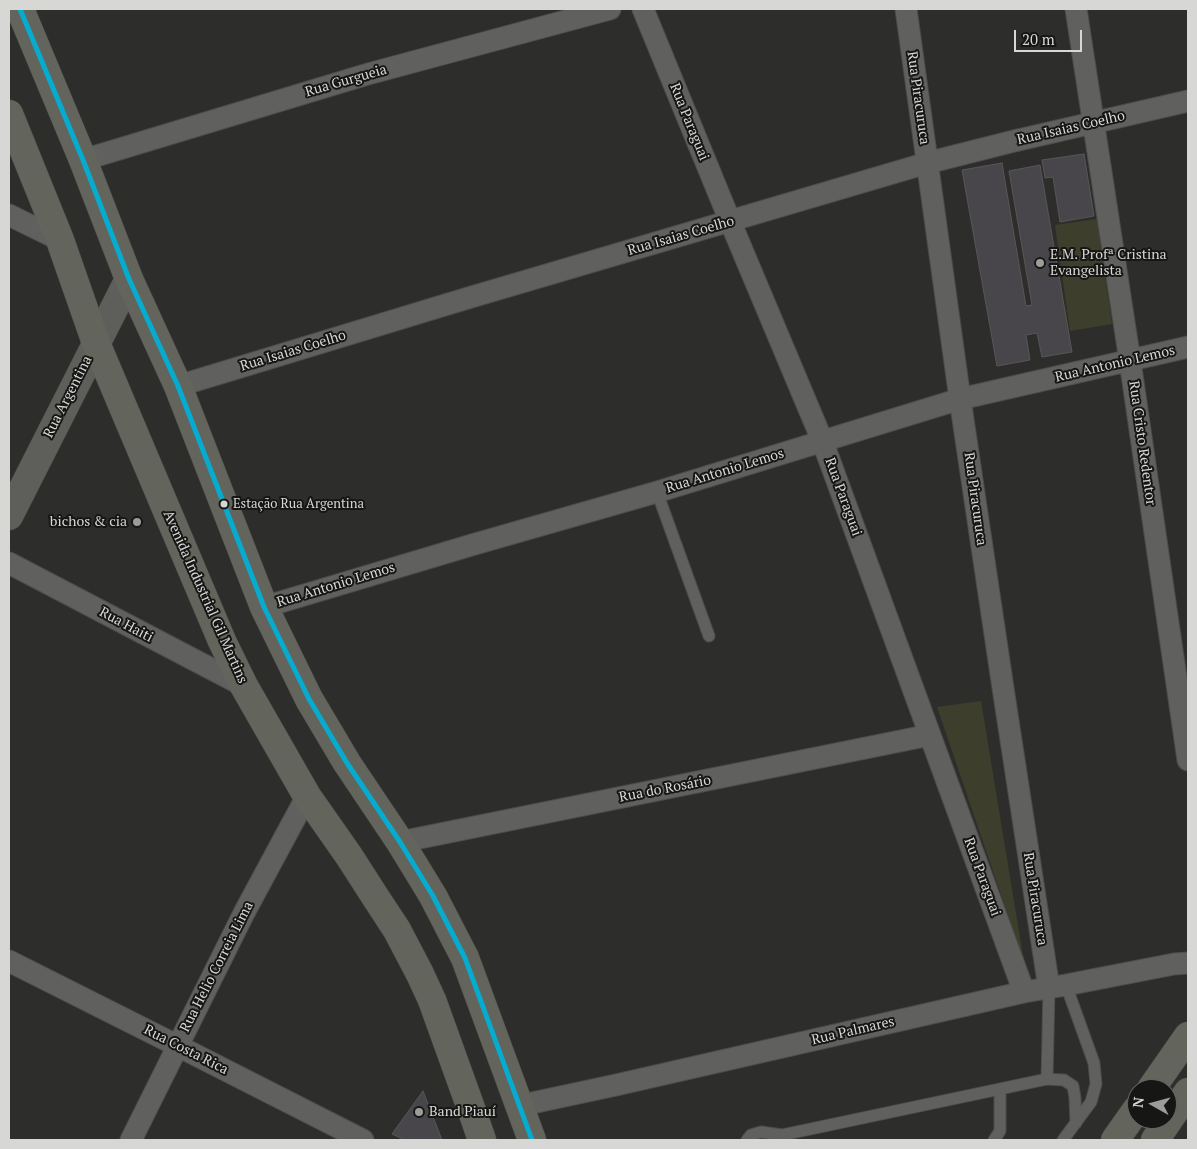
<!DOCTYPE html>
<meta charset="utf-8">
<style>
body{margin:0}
#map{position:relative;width:1197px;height:1149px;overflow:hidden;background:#2d2e2b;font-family:"PT Serif",serif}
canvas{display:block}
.frame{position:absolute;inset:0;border:10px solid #d7d8d5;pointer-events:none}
.north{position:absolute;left:1127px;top:1079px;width:50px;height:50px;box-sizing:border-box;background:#161614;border:1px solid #636461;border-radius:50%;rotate:277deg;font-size:14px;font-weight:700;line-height:20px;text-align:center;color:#d7d8d5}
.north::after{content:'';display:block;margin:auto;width:18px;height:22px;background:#9c9c9a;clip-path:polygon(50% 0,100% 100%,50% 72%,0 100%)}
.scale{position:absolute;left:1014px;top:30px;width:68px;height:22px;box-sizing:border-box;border:2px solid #d7d8d5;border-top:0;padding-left:6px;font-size:15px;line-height:18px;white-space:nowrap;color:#d7d8d5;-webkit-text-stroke:4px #161614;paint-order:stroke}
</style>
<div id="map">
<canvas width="1197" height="1149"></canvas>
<div class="frame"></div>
<div class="north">N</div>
<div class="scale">20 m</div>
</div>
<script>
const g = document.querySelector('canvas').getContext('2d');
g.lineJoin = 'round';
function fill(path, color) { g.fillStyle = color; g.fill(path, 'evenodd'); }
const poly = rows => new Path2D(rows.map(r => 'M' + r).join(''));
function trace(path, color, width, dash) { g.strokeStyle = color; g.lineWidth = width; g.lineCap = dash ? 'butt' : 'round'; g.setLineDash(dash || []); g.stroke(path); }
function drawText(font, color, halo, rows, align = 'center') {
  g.font = font + ' "PT Serif",serif'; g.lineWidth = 4; g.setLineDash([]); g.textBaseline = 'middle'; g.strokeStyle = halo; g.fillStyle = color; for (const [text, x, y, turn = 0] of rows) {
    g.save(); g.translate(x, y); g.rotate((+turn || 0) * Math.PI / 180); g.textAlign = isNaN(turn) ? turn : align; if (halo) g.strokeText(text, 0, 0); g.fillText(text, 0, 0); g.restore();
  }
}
fill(poly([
 [1097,219,1112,324,1070,331,1055,225],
 [981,701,1024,962,937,707]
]), '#3d3f2c');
const building = poly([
 [1084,154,1094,216,1060,222,1053,177,1045,178,1042,160,1084,154],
 [1002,163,1026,306,1032,305,1009,171,1040,165,1072,352,1042,357,1037,333,1026,335,1030,360,997,366,962,170,1002,163],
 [423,1091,442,1140,405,1140,392,1134,423,1091]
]);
fill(building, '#48464b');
trace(building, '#575756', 1);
const lane = poly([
 [657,492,709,636],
 [1047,1079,1064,1080,1073,1086,1075,1098,1076,1123],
 [747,1140,751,1135,761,1132,782,1135,1047,1079,1049,988],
 [994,1140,1000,1131,1000,1089],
 [1063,1140,1091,1102,1096,1084,1094,1063,1066,985]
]);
const street = poly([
 [643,9,730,221,822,440,1024,992],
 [906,9,960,399,1003,688,1049,988],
 [1076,9,1130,361,1188,760],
 [83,160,368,74,610,9],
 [9,215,60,240],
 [178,386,468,298,927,163,1014,141,1188,101],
 [9,563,244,686],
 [264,607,475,544,657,492,960,399,1188,347],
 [400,842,930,735],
 [9,961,178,1046,363,1140],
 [518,1106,616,1085,1024,992,1066,985,1174,964,1188,963],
 [131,1140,244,913,307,796]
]);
const secondary = poly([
 [9,516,129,279]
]);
const primary = poly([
 [20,9,83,160,129,279,178,386,264,607,309,699,347,763,400,842,433,896,465,958,532,1140],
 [9,114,60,240,96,343,222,641,244,686,307,796,349,856,376,898,397,930,420,974,432,1000,472,1111,482,1140],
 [1151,1089,1188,1036],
 [1115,1140,1137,1109],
 [1155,1140,1188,1092]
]);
trace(lane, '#4c4c4a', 13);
trace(street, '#4c4c4a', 23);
trace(secondary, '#4c4c4a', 29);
trace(primary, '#4c4c4a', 29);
trace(lane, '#60605f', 11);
trace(street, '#60605f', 21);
trace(secondary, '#5e5f5b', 28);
trace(primary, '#63645c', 28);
trace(poly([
 [20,9,83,160,129,279,178,386,264,607,309,699,347,763,400,842,433,896,465,958,532,1140]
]), '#06acd0', 5);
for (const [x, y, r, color] of [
 [1040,263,5,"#9c9c9a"],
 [224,504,4.5,"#d7d8d5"],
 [137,522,5,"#9c9c9a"],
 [419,1112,5,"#9c9c9a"]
]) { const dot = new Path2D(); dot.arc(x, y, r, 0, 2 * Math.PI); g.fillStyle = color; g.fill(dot); trace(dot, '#161614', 2); }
drawText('13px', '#d7d8d5', '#161614', [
 ["Estação Rua Argentina",233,504]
], 'left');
drawText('14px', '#d7d8d5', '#161614', [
 ["Rua Gurgueia",346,81,-16],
 ["Rua Piracuruca",918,98,82],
 ["Rua Paraguai",689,122,68],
 ["Rua Isaias Coelho",1071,128,-13],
 ["Rua Isaias Coelho",681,236,-16],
 ["Rua Isaias Coelho",293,351,-17],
 ["Rua Antonio Lemos",1115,364,-13],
 ["Rua Argentina",68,397,-63],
 ["Rua Cristo Redentor",1142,443,82],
 ["Rua Antonio Lemos",725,471,-17],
 ["Rua Paraguai",843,497,70],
 ["Rua Piracuruca",975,499,82],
 ["Rua Antonio Lemos",336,585,-17],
 ["Avenida Industrial Gil Martins",205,597,66],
 ["Rua Haiti",126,625,28],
 ["Rua do Rosário",665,789,-11],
 ["Rua Paraguai",982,877,70],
 ["Rua Piracuruca",1035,899,81],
 ["Rua Helio Correia Lima",217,967,-63],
 ["Rua Palmares",853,1031,-13],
 ["Rua Costa Rica",186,1050,27]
]);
drawText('14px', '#d7d8d5', '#161614', [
 ["E.M. Profª Cristina",1050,255],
 ["Evangelista",1050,271],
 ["bichos & cia",127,522,"right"],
 ["Band Piauí",429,1112]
], 'left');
</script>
